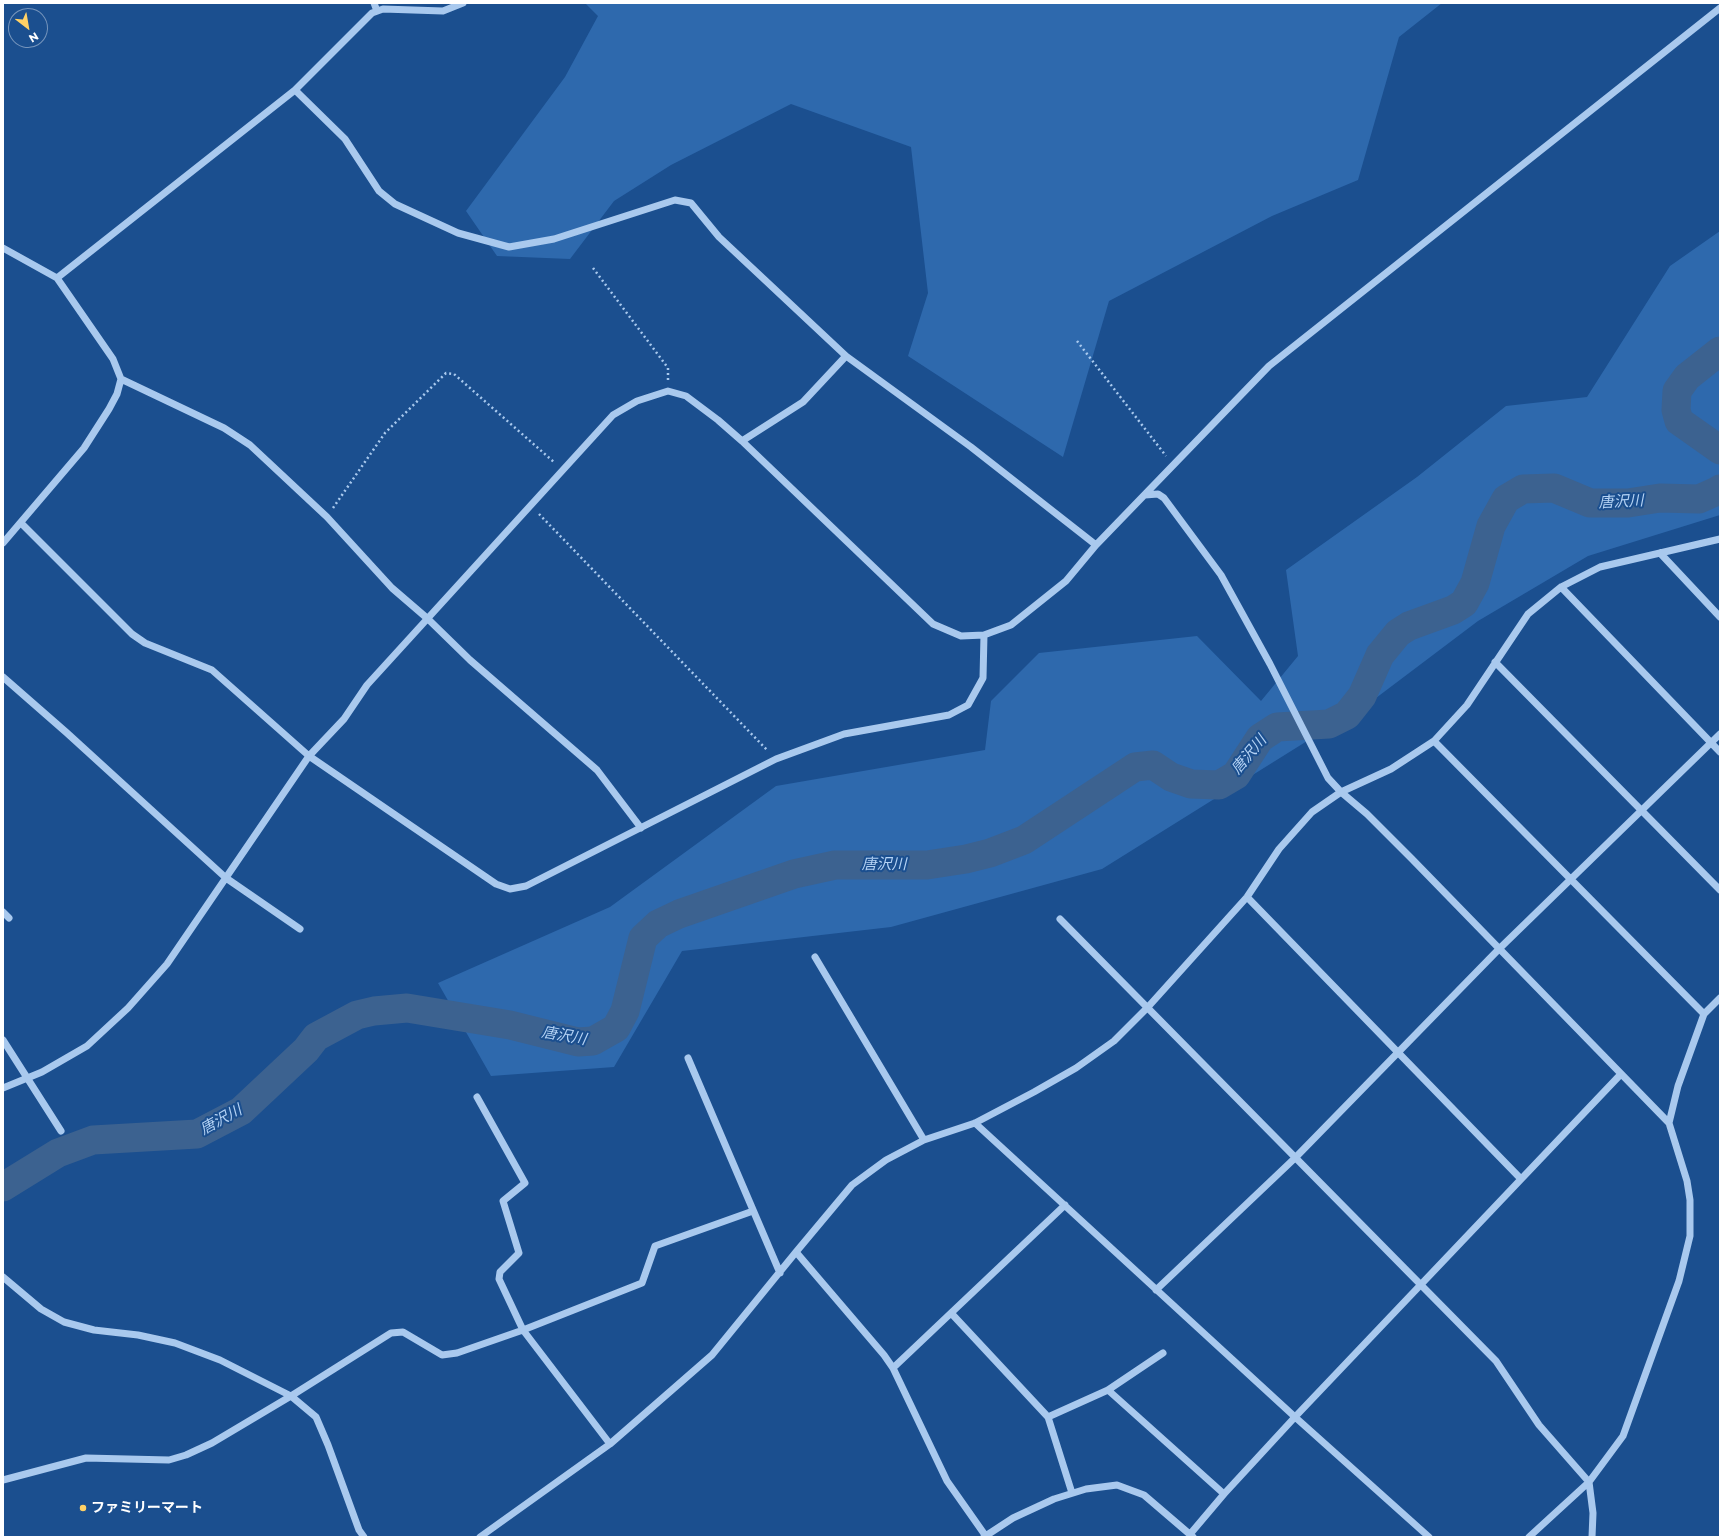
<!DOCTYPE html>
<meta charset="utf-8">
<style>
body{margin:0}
#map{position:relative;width:1723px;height:1540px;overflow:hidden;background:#1b4f8f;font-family:Montserrat,sans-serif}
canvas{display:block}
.frame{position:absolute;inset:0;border:4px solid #fff;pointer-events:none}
.north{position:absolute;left:8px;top:8px;width:40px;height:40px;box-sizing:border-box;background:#1b4f8f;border:1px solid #7695bc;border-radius:50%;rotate:149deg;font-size:11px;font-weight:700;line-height:16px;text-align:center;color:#fff}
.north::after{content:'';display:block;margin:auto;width:14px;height:18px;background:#ffd166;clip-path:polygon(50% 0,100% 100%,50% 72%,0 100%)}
</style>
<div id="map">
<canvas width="1723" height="1540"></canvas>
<div class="frame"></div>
<div class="north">N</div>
</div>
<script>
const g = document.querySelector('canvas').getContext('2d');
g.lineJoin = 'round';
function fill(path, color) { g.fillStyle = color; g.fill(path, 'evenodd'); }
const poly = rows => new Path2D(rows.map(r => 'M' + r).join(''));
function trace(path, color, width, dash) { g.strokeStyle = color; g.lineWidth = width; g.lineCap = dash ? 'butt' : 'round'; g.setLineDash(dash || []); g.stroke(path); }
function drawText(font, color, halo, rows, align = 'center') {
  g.font = font + ' Montserrat,"Noto Sans JP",sans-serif'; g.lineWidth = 4; g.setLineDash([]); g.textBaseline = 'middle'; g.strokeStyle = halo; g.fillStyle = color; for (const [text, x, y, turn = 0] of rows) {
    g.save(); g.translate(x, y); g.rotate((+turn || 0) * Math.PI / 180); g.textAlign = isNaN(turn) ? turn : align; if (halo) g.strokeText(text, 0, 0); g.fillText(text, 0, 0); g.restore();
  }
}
fill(poly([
 [585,3,1442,3,1399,37,1358,180,1272,216,1109,301,1063,457,908,356,928,293,911,147,791,104,671,165,614,201,570,259,497,256,466,211,565,77,598,16],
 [1720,231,1720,515,1588,556,1478,621,1376,698,1102,869,891,927,682,951,614,1067,491,1076,438,983,610,907,776,786,985,750,991,701,1039,653,1197,636,1261,701,1298,656,1286,570,1417,477,1506,406,1587,397,1670,266]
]), '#2e69ad');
trace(poly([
 [1720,351,1687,377,1677,391,1676,410,1679,421,1720,450],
 [3,1187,58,1153,93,1140,197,1134,241,1111,306,1050,316,1037,357,1015,374,1011,407,1008,510,1025,578,1042,593,1041,616,1028,625,1011,643,938,658,924,679,914,794,874,835,865,927,865,966,859,990,853,1024,840,1135,767,1153,765,1171,777,1191,784,1219,785,1236,775,1260,738,1277,727,1329,724,1347,715,1362,696,1380,655,1398,633,1409,626,1453,610,1464,603,1475,583,1491,526,1506,499,1523,489,1554,488,1590,503,1628,503,1660,498,1699,499,1717,491,1720,489]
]), '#3c6290', 29);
trace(poly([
 [593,268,668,368,668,381],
 [1077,341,1166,456],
 [333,508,385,433,446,373,454,374,555,463],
 [539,514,767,750]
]), '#a9c9ee', 2.5, [2, 3]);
trace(poly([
 [374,3,377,11],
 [295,90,345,139,379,191,395,204,458,233,509,247,554,239,675,200,691,203,719,237,846,356,971,447,1096,545],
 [3,248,57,278,113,359,121,379,117,394,109,409,84,448,3,543],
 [57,278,295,90,372,13,383,9,443,11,463,3],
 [121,379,224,428,250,445,327,517,392,588,428,619,470,660,597,770,641,828],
 [742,441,803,402,846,356],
 [1145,495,1158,494,1164,498,1221,575,1270,664,1328,778,1341,792,1367,814,1412,859,1669,1123,1687,1181,1690,1200,1690,1236,1679,1281,1623,1436,1589,1482,1529,1537],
 [21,523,132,634,145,643,212,670,309,756,496,884,510,889,526,886,776,759,844,734,949,715,968,705,983,678,984,635],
 [1660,553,1720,617],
 [1561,587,1720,752],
 [1495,662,1720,890],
 [3,677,67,733,226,878,300,929],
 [1434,741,1704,1014],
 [1247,897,1521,1179],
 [3,912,9,918],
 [1060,919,1496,1361,1539,1425,1589,1482,1593,1513,1592,1537],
 [815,957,924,1140],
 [3,1040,61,1131],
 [688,1058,780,1273],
 [3,1088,42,1072,87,1046,128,1008,167,964,309,756,344,719,367,685,613,415,637,401,668,391,686,396,718,420,742,441,933,624,961,636,984,635,1011,625,1066,581,1096,545,1269,366,1720,8],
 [477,1097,525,1183,503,1201,519,1253,500,1272,499,1279,523,1330,610,1444],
 [975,1123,1295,1417,1429,1537],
 [1669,1123,1678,1086,1704,1014,1720,998],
 [796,1252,884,1355,893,1368,947,1481,985,1535],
 [3,1277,41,1309,64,1322,94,1330,138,1335,175,1343,220,1360,291,1396,316,1417,328,1445,359,1530,364,1537],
 [1156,1290,1295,1158,1499,949,1720,734],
 [951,1313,1048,1417,1072,1493],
 [893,1368,1065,1205],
 [1108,1390,1224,1494],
 [1048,1417,1108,1390,1163,1353],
 [3,1480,86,1458,169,1460,186,1455,212,1443,291,1396,391,1333,403,1332,442,1355,457,1353,523,1330,642,1283,655,1246,753,1211],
 [1191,1533,1224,1494,1295,1417,1621,1074],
 [480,1537,610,1444,712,1355,796,1252,852,1185,886,1160,924,1140,975,1123,1034,1092,1076,1068,1114,1041,1148,1007,1247,897,1279,849,1312,812,1341,792,1391,769,1434,741,1467,705,1528,614,1561,587,1600,567,1720,539],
 [984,1537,1013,1518,1054,1499,1086,1489,1117,1485,1144,1495,1193,1537]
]), '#a9c9ee', 7);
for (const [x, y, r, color] of [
 [83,1508,4,"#ffd166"]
]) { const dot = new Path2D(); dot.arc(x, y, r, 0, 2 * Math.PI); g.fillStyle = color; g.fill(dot); trace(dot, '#1b4f8f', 1.5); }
drawText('bold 14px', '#fff', '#1b4f8f', [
 ["ファミリーマート",91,1508]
], 'left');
drawText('italic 15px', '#b5d3f5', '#1b4f8f', [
 ["唐沢川",1621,502,-3],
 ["唐沢川",1249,755,-50],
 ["唐沢川",884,865],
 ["唐沢川",564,1036,10],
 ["唐沢川",221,1120,-29]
]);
</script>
